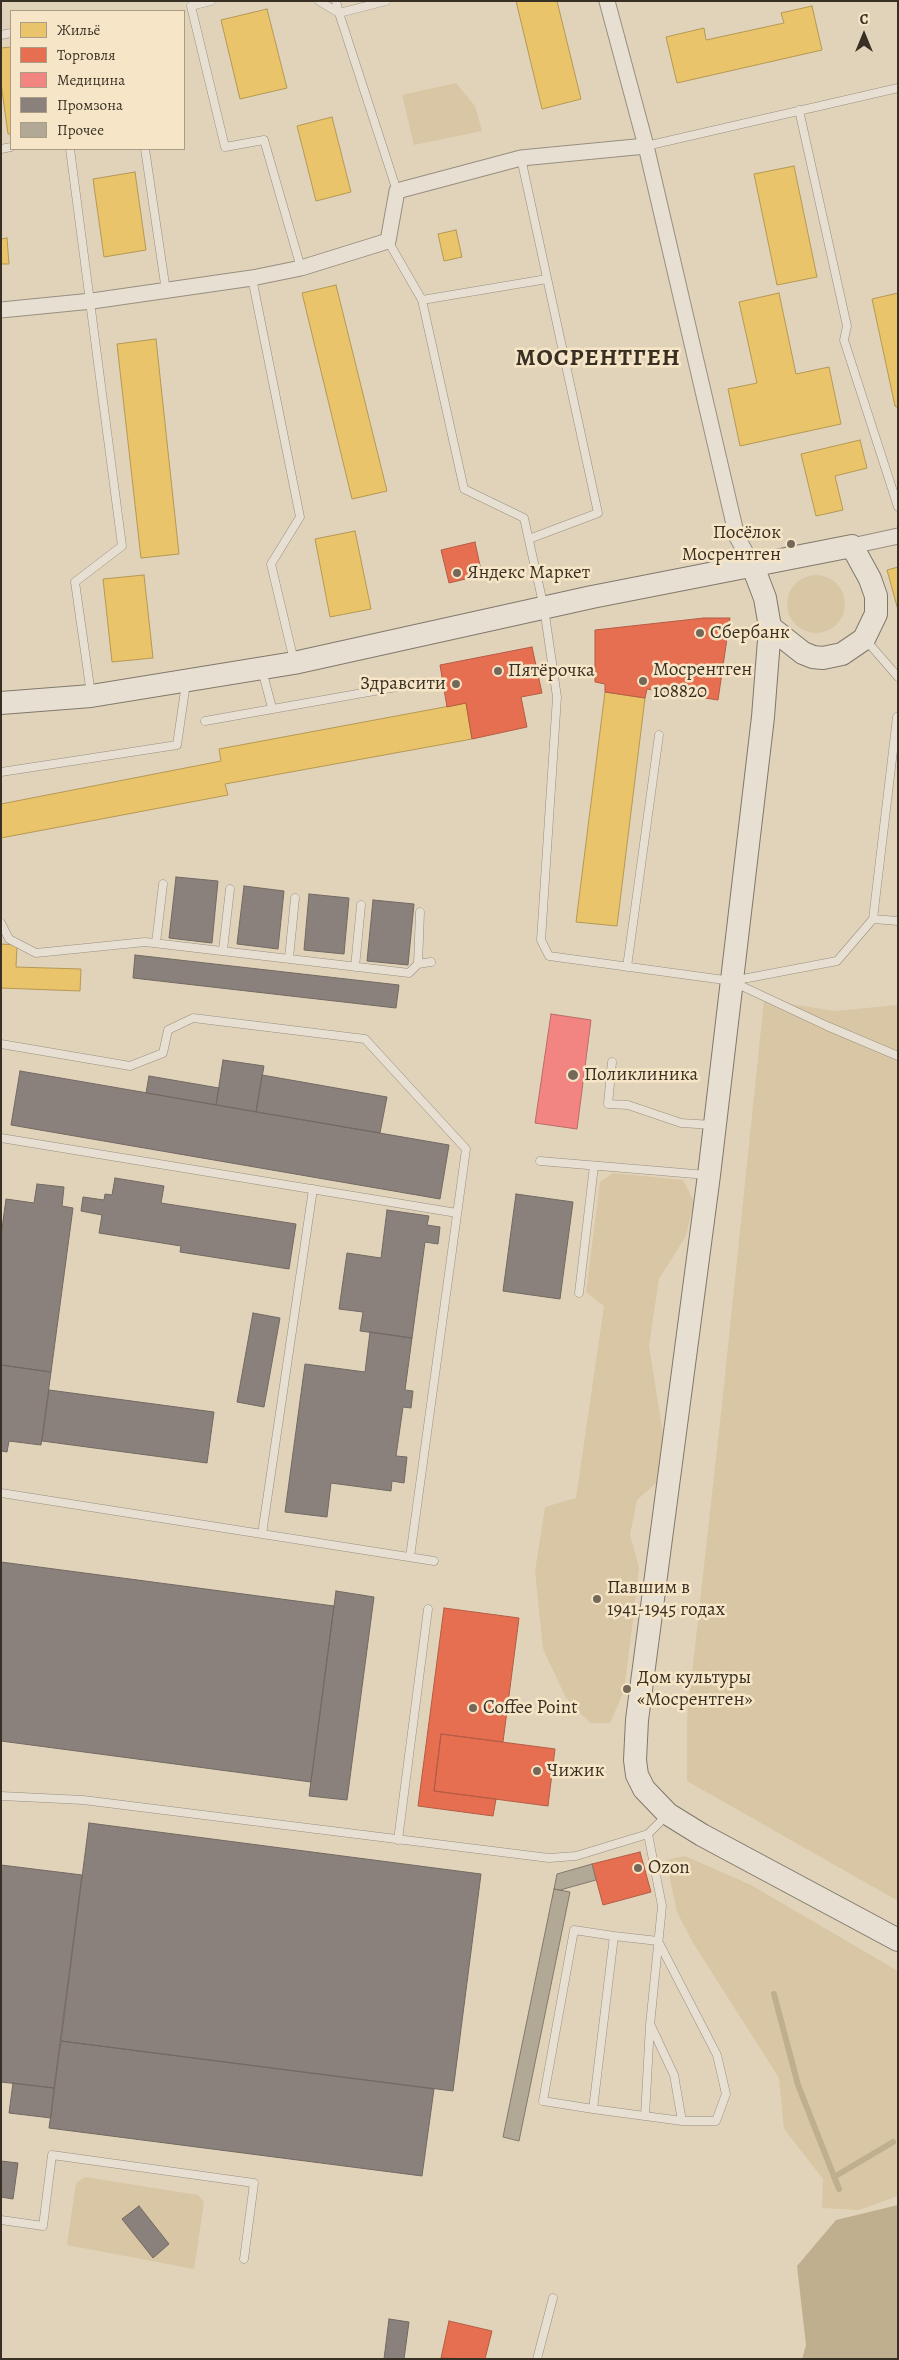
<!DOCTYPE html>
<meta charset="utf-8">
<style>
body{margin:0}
#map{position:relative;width:899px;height:2360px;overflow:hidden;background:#e1d3b9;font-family:Alegreya,serif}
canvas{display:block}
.frame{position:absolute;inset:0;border:2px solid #393025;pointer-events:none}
.legend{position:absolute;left:10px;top:10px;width:175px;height:140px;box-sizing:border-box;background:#f6e6c7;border:1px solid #aa9d86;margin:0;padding:6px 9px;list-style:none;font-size:15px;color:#393025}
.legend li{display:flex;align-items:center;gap:10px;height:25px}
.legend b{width:25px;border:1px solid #aa9d86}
.north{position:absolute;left:839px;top:10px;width:50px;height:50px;-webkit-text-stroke:4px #f6e6c7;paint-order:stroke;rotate:0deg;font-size:14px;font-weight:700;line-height:20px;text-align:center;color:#393025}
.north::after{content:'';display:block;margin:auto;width:18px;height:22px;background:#393025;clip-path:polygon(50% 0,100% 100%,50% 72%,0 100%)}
</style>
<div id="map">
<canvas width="899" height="2360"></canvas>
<div class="frame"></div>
<ul class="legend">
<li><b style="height:14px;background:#e9c46a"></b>Жильё</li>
<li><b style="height:14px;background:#e76f51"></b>Торговля</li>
<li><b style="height:14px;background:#f28482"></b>Медицина</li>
<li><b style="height:14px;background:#8a817c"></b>Промзона</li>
<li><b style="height:14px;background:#b1a896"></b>Прочее</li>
</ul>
<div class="north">С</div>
</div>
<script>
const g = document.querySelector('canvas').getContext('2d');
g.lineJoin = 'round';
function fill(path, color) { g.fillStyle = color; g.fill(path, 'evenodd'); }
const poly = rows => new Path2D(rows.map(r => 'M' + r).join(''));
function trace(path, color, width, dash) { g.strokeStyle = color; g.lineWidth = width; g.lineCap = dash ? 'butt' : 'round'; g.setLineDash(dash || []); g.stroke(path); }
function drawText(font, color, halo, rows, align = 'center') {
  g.font = font + ' Alegreya,serif'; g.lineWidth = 5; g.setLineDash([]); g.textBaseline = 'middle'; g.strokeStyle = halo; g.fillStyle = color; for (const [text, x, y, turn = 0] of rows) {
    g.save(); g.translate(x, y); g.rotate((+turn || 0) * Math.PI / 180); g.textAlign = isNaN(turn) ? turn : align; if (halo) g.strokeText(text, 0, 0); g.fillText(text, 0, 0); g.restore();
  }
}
fill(poly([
 [456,83,475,106,482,131,414,145,402,95],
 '787 604a29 29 0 1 1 58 0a29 29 0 1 1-58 0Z',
 [764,1000,835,1011,898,1005,898,1901,687,1781,687,1718,722,1404],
 [613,1173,683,1180,694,1201,686,1236,659,1279,649,1346,664,1440,663,1477,637,1500,630,1535,639,1567,634,1612,624,1691,610,1723,590,1723,566,1698,543,1649,535,1571,545,1507,576,1498,604,1306,586,1292,600,1182],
 [685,1856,751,1885,898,1971,898,2196,859,2210,822,2208,823,2179,784,2129,779,2078,693,1943,677,1912,666,1860],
 [85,2177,198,2195,204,2202,194,2269,67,2245,76,2183]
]), '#d9c6a4');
fill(poly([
 [898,2205,898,2359,802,2359,806,2345,797,2266,836,2220]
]), '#c0af8e');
const homes = poly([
 [516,1,557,1,581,99,542,109,516,1],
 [812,6,822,50,677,83,666,37,704,28,706,40,784,23,781,13,812,6],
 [267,9,287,88,240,99,221,20,267,9],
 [11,47,11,134,8,134,1,83,1,48,11,47],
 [332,117,351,192,316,201,297,126,332,117],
 [794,166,817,277,777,285,754,174,794,166],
 [135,172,146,250,104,257,93,179,135,172],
 [456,230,462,257,444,261,438,234,456,230],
 [7,238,9,264,1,264,1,239,7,238],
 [336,285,387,491,352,499,302,293,336,285],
 [779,293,796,374,829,367,841,424,740,446,728,389,757,383,739,302,779,293],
 [898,293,898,408,895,406,872,299,898,293],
 [156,339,179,554,141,558,117,344,156,339],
 [860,440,867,468,835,476,843,510,816,516,801,454,860,440],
 [355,531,371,609,330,617,315,539,355,531],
 [898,567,898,610,887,570,898,567],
 [144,575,153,658,112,662,103,579,144,575],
 [605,692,645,698,617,926,576,922,605,692],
 [466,703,472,739,225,784,228,795,1,838,1,804,221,761,219,749,466,703],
 [1,944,17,945,16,967,81,969,80,991,1,988,1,944]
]);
fill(homes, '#e9c46a');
trace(homes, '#b49855', 1);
const shops = poly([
 [475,542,482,575,449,583,441,550,475,542],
 [704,618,730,618,718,700,647,689,645,698,605,692,605,684,595,682,595,630,704,618],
 [532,647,542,693,521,697,527,727,472,739,466,703,447,707,440,665,532,647],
 [444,1608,519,1618,503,1742,441,1734,434,1791,496,1799,493,1816,418,1806,444,1608],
 [441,1734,555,1749,548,1806,434,1791,441,1734],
 [640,1852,651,1892,603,1905,592,1864,640,1852],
 [449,2321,492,2331,485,2359,441,2358,449,2321]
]);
fill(shops, '#e76f51');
trace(shops, '#b35c44', 1);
const health = poly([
 [551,1014,591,1020,577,1129,535,1123,551,1014]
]);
fill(health, '#f28482');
trace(health, '#ba6b66', 1);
const industry = poly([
 [176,877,218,881,212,943,169,938,176,877],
 [244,886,284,891,278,949,237,944,244,886],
 [309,894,349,898,344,954,304,950,309,894],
 [373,900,414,904,408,965,367,961,373,900],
 [135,955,399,985,396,1008,133,978,135,955],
 [223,1060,264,1066,256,1112,216,1105,223,1060],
 [20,1071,449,1145,440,1199,11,1125,20,1071],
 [262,1075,387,1097,380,1133,256,1112,262,1075],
 [149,1076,219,1088,216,1105,146,1093,149,1076],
 [115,1178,164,1186,161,1203,296,1224,289,1269,180,1252,181,1246,99,1233,102,1215,81,1211,83,1197,104,1200,105,1194,112,1195,115,1178],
 [37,1184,64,1187,62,1206,73,1208,51,1372,1,1365,1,1236,6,1199,34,1203,37,1184],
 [516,1194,573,1202,560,1299,503,1291,516,1194],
 [387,1210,429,1216,427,1225,440,1227,438,1244,425,1242,412,1338,360,1331,363,1312,339,1309,347,1253,381,1258,387,1210],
 [253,1313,280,1318,264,1407,237,1402,253,1313],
 [370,1332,412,1338,405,1390,413,1391,411,1408,403,1407,396,1456,407,1457,404,1483,392,1481,391,1491,331,1483,327,1517,285,1512,305,1364,365,1372,370,1332],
 [1,1365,51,1372,41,1445,9,1441,7,1452,1,1451,1,1365],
 [49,1390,214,1412,207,1463,42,1441,49,1390],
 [1,1562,334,1606,311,1782,1,1741,1,1562],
 [336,1591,374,1597,347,1800,309,1796,336,1591],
 [89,1823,481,1874,453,2091,61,2041,89,1823],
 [1,1865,82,1875,54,2088,1,2082,1,1865],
 [61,2041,434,2089,422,2176,49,2128,61,2041],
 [13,2083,54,2088,51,2118,9,2113,13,2083],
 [1,2161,18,2163,13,2199,1,2197,1,2161],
 [139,2206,169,2244,153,2258,122,2219,139,2206],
 [389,2319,409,2322,404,2359,384,2359,389,2319]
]);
fill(industry, '#8a817c');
trace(industry, '#726962', 1);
trace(poly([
 [774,1994,798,2085,839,2189],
 [834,2177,893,2142]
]), '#c0af8e', 6);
const building = poly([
 [592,1864,596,1880,560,1890,554,1889,557,1874,592,1864],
 [554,1889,570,1892,519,2141,503,2137,554,1889]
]);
fill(building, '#b1a896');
trace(building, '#81796b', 1);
const lane = poly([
 [211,1,191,6,225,147,264,140,301,268],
 [319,1,339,13,397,191],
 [336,1,339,13,386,1],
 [1,35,11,33],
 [799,110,847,326,844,340,898,507],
 [646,146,898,88],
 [1,149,11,147],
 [70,149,122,546,75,582,91,694],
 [145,149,166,291],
 [521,158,598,513,529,539],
 [388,241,422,300,464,489,524,518,544,608,557,697,541,940,549,956,732,981,837,961,873,919],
 [252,278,300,517,271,564,294,661],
 [422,300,547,279],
 [865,639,898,677],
 [262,670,272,708],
 [897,717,873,919,898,921],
 [205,721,425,682],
 [1,772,177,745,186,683],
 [1,923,9,939,36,953,145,942,409,973,418,964,420,912],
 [156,943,163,884],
 [223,950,230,889],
 [289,958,295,898],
 [418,964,431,962],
 [355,967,361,905],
 [627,967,659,735],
 [733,982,827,1026,898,1056],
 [1,1044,130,1066,163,1053,168,1030,193,1018,365,1039,466,1149,410,1557],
 [612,1062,608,1104,628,1105,681,1123,713,1125],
 [1,1138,457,1213],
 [540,1161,707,1175],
 [579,1293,594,1166],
 [1,1493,434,1561],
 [262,1534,313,1189],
 [1,1796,83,1800,549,1858,576,1856,648,1834],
 [398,1840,428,1609],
 [651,2026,674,2075,682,2121],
 [593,2109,614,1936,658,1941,717,2055,726,2094,716,2121,682,2121,593,2109,543,2101,574,1930,614,1936],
 [645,2116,650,2025,662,1906,648,1834,667,1815],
 [1,2220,43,2226,52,2155,254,2183,244,2259],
 [537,2359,553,2298]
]);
const street = poly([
 [607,1,646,146,737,537,752,564],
 [1,310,92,301,252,278,301,268,388,241,397,191,521,158,646,146],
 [852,546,898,536]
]);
const secondary = poly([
 [752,564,765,598,770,627,763,717,709,1175,637,1720,635,1760,637,1775,644,1789,668,1814,702,1835,898,1940],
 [1,703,91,696,294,663,592,597,852,546,870,579,876,596,876,614,864,639,842,654,823,658,813,657,803,653,770,627]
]);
trace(lane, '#988f80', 9);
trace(street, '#988f80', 17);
trace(secondary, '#81796b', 24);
trace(lane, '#e6dfd2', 8);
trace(street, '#e6dfd2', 15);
trace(secondary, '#e6dfd2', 22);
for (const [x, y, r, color] of [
 [791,544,5,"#746959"],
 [457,573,5,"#746959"],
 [700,633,5,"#746959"],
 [498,671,5,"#746959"],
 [643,681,5,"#746959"],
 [456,684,5,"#746959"],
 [573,1075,6,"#746959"],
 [597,1599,5,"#746959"],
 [627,1689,5,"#746959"],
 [473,1708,5,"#746959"],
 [537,1771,5,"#746959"],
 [638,1868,5,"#746959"]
]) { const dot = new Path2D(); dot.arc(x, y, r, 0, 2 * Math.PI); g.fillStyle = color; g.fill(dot); trace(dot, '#f6e6c7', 2); }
drawText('19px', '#393025', '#f6e6c7', [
 ["Посёлок",781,533,"right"],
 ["Мосрентген",781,555,"right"],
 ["Яндекс Маркет",467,573],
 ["Сбербанк",710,633],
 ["Мосрентген",653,670],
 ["108820",653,692],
 ["Пятёрочка",508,671],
 ["Здравсити",446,684,"right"],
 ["Поликлиника",584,1075],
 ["Павшим в",607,1588],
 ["1941-1945 годах",607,1610],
 ["Дом культуры",637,1678],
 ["«Мосрентген»",637,1700],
 ["Coffee Point",483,1708],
 ["Чижик",547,1771],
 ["Ozon",648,1868]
], 'left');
g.letterSpacing = '1px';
drawText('bold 24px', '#393025', '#f6e6c7', [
 ["МОСРЕНТГЕН",598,359]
]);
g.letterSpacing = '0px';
</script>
